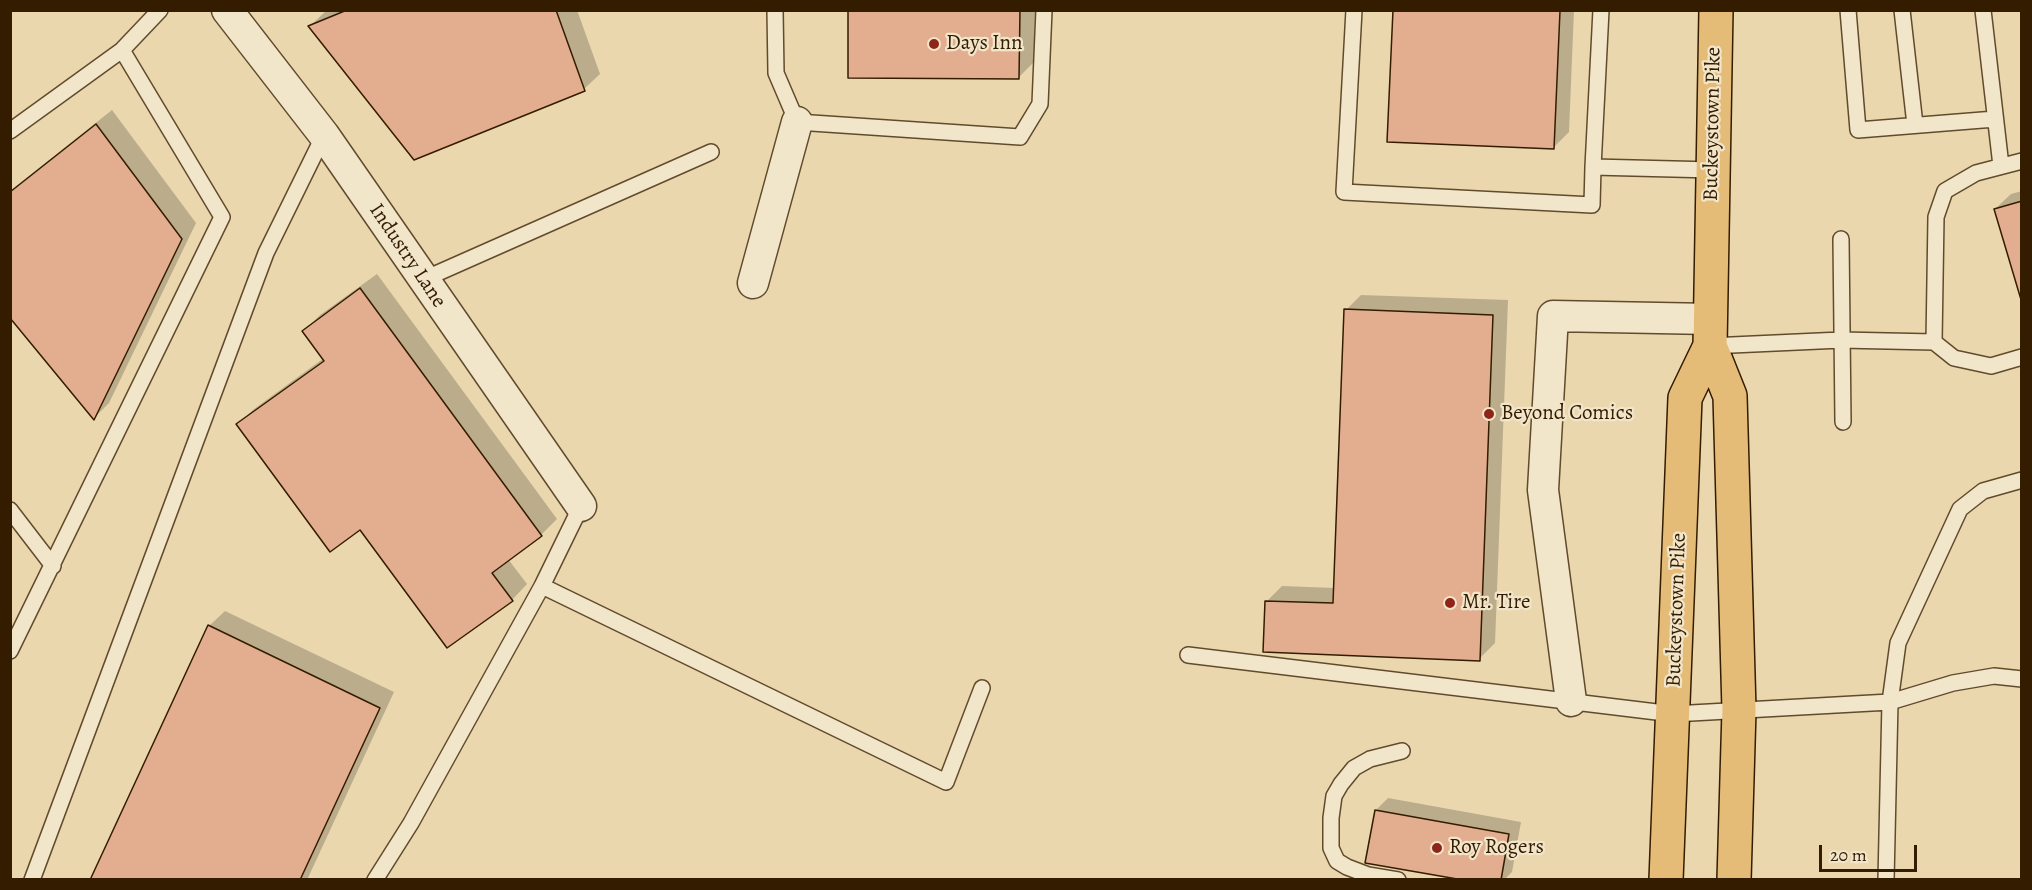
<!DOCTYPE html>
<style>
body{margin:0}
#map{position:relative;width:2032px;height:890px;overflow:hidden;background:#ead7ae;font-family:Alegreya,serif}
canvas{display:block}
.frame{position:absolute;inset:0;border:12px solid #341c00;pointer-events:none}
.scale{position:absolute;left:1819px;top:845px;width:98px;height:27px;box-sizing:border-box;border:3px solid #341c00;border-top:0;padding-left:8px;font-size:18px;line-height:21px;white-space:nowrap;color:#341c00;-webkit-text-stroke:4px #f1e5ca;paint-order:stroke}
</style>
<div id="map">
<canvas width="2032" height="890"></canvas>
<div class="frame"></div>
<div class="scale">20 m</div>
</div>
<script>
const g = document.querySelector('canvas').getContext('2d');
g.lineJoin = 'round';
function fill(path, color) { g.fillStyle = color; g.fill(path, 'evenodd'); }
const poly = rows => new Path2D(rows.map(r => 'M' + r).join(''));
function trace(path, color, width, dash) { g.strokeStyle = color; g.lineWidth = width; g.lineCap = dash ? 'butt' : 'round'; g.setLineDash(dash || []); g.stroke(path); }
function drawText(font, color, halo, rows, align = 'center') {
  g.font = font + ' Alegreya,serif'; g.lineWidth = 4.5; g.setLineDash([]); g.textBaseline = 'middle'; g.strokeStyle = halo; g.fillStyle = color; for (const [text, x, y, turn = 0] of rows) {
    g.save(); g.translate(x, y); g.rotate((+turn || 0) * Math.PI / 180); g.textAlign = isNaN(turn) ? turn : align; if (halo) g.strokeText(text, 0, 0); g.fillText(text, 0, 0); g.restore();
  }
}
fill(poly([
 [327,10,577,10,600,74,584,89,310,26],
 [849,10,1035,10,1034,62,1019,77],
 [1394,10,1574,10,1569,132,1553,148],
 [112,110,196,223,109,403,94,418,10,316,10,191],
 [2022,191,2022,298,1995,209,2011,194],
 [377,274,557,519,541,535,508,559,527,584,512,600,361,528,238,424,254,409,324,358,304,331,320,315],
 [1361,295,1508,300,1495,643,1479,659,1267,601,1282,586,1335,588,1346,310],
 [225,611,394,692,307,880,91,880,209,626],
 [1388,798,1521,822,1512,872,1504,880,1471,880,1376,810]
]), '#0003');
const building = poly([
 [347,10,556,10,585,91,414,160,308,26,347,10],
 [848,10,1020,10,1019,79,848,78,848,10],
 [1393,10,1560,11,1554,149,1387,142,1393,10],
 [96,124,182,239,94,420,10,318,10,192,96,124],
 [2022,201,2022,303,1994,209,2022,201],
 [360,288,542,536,492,573,513,601,447,648,360,530,330,552,236,424,324,361,302,331,360,288],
 [1344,309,1493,315,1480,661,1263,652,1265,601,1333,603,1344,309],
 [208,625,380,708,300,880,90,880,208,625],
 [1375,810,1509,834,1501,880,1463,880,1365,863,1375,810]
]);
fill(building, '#e3ae8f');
trace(building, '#341c00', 1.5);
const service = poly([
 [775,10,776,73,797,122,1020,137,1040,104,1044,10],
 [1354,10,1344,192,1592,205,1593,167,1713,170],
 [1848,10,1858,130,1995,119],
 [1902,10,1915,125],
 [1983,10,2001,166],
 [10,131,122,50,160,10],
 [1593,167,1601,10],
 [1841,239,1843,422],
 [422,280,711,152],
 [1934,342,1936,217,1945,191,1976,173,2022,161],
 [1710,346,1841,340,1934,342,1954,358,1991,366,2022,357],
 [10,510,53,566],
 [542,586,946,782,982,688],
 [10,651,222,217,122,50],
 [1188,655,1673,714,1890,702,1953,683,1994,676,2022,679],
 [32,880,266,253,324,135],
 [375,880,411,823,542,586,581,506],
 [1398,880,1368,875,1347,867,1337,861,1331,848,1331,818,1334,796,1341,784,1354,768,1370,759,1402,751],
 [1886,880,1890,702,1898,643,1960,509,1983,491,2022,480]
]);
const minor = poly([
 [227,10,324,135,581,506],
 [753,283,797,122],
 [1571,701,1543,490,1553,316,1711,319]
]);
const primary = poly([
 [1716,10,1710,346,1730,396,1739,710,1734,880],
 [1666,880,1685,398,1710,346]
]);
trace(service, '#624b2c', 18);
trace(minor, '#624b2c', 33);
trace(primary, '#341c00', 36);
trace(service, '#f1e5ca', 15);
trace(minor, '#f1e5ca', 30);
trace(primary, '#e5bc77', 33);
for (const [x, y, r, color] of [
 [934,44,6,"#8f2418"],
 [1489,414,6,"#8f2418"],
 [1450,603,6,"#8f2418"],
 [1437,848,6,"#8f2418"]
]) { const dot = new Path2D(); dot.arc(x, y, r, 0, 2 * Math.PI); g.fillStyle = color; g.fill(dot); trace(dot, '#f1e5ca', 2); }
drawText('21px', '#341c00', '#f1e5ca', [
 ["Days Inn",946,44],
 ["Beyond Comics",1501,414],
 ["Mr. Tire",1462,603],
 ["Roy Rogers",1449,848]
], 'left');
drawText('21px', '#341c00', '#f1e5ca', [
 ["Buckeystown Pike",1713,124,-89],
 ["Industry Lane",407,256,56],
 ["Buckeystown Pike",1677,610,-88]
]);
</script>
